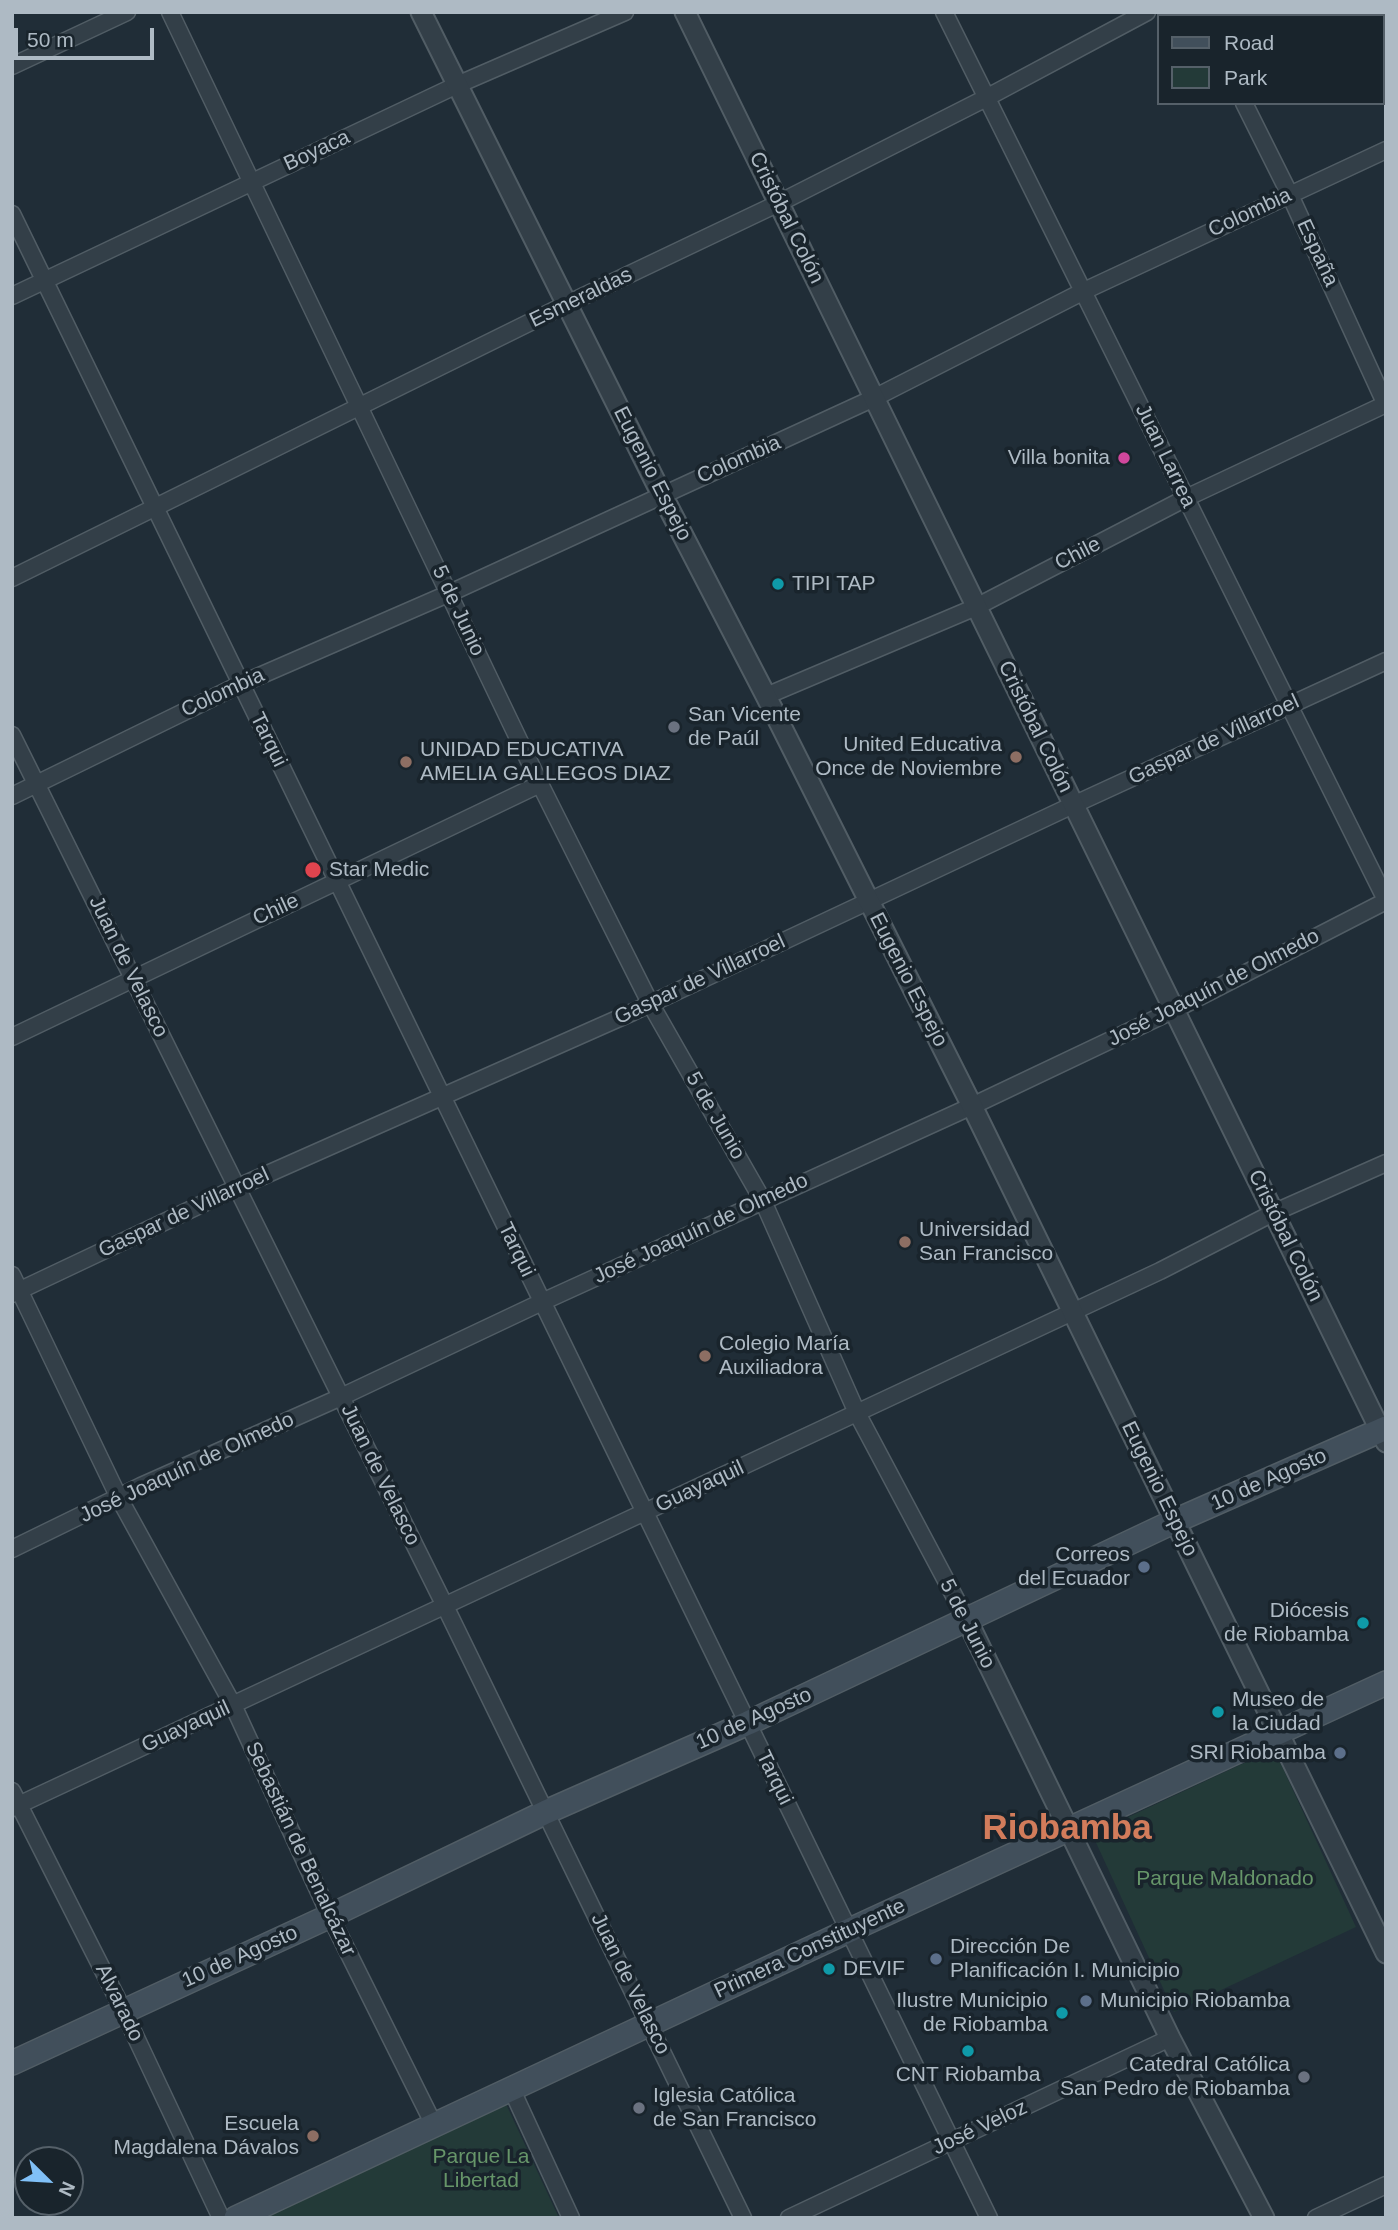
<!DOCTYPE html>
<meta charset="utf-8">
<style>
body{margin:0}
#map{position:relative;width:1398px;height:2230px;overflow:hidden;background:#202d37;font-family:Arial,sans-serif}
canvas{display:block}
.frame{position:absolute;inset:0;border:14px solid #aebac4;pointer-events:none}
.legend{position:absolute;left:1157px;top:14px;width:228px;height:91px;box-sizing:border-box;background:#19242c;border:2px solid #556069;margin:0;padding:9px 12px;list-style:none;font-size:21px;color:#aebac4}
.legend li{display:flex;align-items:center;gap:14px;height:35px}
.legend b{width:35px;border:2px solid #556069}
.north{position:absolute;left:14px;top:2146px;width:70px;height:70px;box-sizing:border-box;background:#19242c;border:2px solid #556069;border-radius:50%;rotate:114deg;font-size:19px;font-weight:700;line-height:28px;text-align:center;color:#aebac4}
.north::after{content:'';display:block;margin:auto;width:24px;height:32px;background:#80c0f7;clip-path:polygon(50% 0,100% 100%,50% 72%,0 100%)}
.scale{position:absolute;left:14px;top:28px;width:140px;height:32px;box-sizing:border-box;border:4px solid #aebac4;border-top:0;padding-left:9px;font-size:21px;line-height:24px;white-space:nowrap;color:#aebac4;-webkit-text-stroke:5px #19242c;paint-order:stroke}
</style>
<div id="map">
<canvas width="1398" height="2230"></canvas>
<div class="frame"></div>
<ul class="legend">
<li><b style="height:9px;background:#414f5b"></b>Road</li>
<li><b style="height:19px;background:#233a38"></b>Park</li>
</ul>
<div class="north">N</div>
<div class="scale">50 m</div>
</div>
<script>
const g = document.querySelector('canvas').getContext('2d');
g.lineJoin = 'round';
function fill(path, color) { g.fillStyle = color; g.fill(path, 'evenodd'); }
const poly = rows => new Path2D(rows.map(r => 'M' + r).join(''));
function trace(path, color, width, dash) { g.strokeStyle = color; g.lineWidth = width; g.lineCap = dash ? 'butt' : 'round'; g.setLineDash(dash || []); g.stroke(path); }
function drawText(font, color, halo, rows, align = 'center') {
  g.font = font + ' Arial,sans-serif'; g.lineWidth = 7; g.setLineDash([]); g.textBaseline = 'middle'; g.strokeStyle = halo; g.fillStyle = color; for (const [text, x, y, turn = 0] of rows) {
    g.save(); g.translate(x, y); g.rotate((+turn || 0) * Math.PI / 180); g.textAlign = isNaN(turn) ? turn : align; if (halo) g.strokeText(text, 0, 0); g.fillText(text, 0, 0); g.restore();
  }
}
fill(poly([
 [1274,1749,1356,1927,1174,2012,1092,1834],
 [506,2104,559,2218,261,2218]
]), '#233a38');
const minor = poly([
 [170,12,540,784,650,1003,763,1201,857,1413,967,1620],
 [944,12,1386,900],
 [1198,12,1200,16],
 [12,66,127,12],
 [1244,103,1290,195,1386,405],
 [12,214,989,2218],
 [12,296,457,85,625,12],
 [12,578,567,304,779,203,986,98,1147,12],
 [766,696,976,607,1186,498,1386,404],
 [12,735,445,1606,743,2218],
 [12,796,241,684,450,593,874,398,1084,291,1386,150],
 [12,1037,540,784],
 [12,1275,119,1498,233,1705,330,1916,434,2125],
 [12,1294,236,1188,633,1012,1073,805,1386,661],
 [12,1549,141,1486,341,1397,542,1302,972,1106,1174,1010,1386,901],
 [12,1791,123,2010,221,2218],
 [12,1808,1160,1271,1273,1213,1386,1163],
 [511,2088,571,2218],
 [789,2218,1170,2038],
 [1316,2218,1386,2185]
]);
const tertiary = poly([
 [421,12,662,495,766,696,972,1106,1386,1953],
 [685,12,1386,1442],
 [967,1620,1170,2038,1264,2218]
]);
const secondary = poly([
 [12,2063,330,1916,546,1812,748,1723,1175,1521,1386,1428],
 [236,2218,848,1931,1386,1683]
]);
trace(minor, '#515d65', 19);
trace(tertiary, '#515d65', 23);
trace(secondary, '#515d65', 26);
trace(minor, '#333f48', 16);
trace(tertiary, '#333f48', 19);
trace(secondary, '#414f5b', 23);
for (const [x, y, r, color] of [
 [1124,458,7,"#d1479c"],
 [778,584,7,"#0f9aa8"],
 [674,727,7,"#6b7280"],
 [1016,757,7,"#8d6e63"],
 [406,762,7,"#8d6e63"],
 [313,870,9,"#e0444e"],
 [905,1242,7,"#8d6e63"],
 [705,1356,7,"#8d6e63"],
 [1144,1567,7,"#5c6f8a"],
 [1363,1623,7,"#0f9aa8"],
 [1218,1712,7,"#0f9aa8"],
 [1340,1753,7,"#5c6f8a"],
 [936,1959,7,"#5c6f8a"],
 [829,1969,7,"#0f9aa8"],
 [1086,2001,7,"#5c6f8a"],
 [1062,2013,7,"#0f9aa8"],
 [968,2051,7,"#0f9aa8"],
 [1304,2077,7,"#6b7280"],
 [639,2108,7,"#6b7280"],
 [313,2136,7,"#8d6e63"]
]) { const dot = new Path2D(); dot.arc(x, y, r, 0, 2 * Math.PI); g.fillStyle = color; g.fill(dot); trace(dot, '#19242c', 2.5); }
drawText('21px', '#aebac4', '#19242c', [
 ["Boyaca",317,151,-25],
 ["Colombia",1250,213,-25],
 ["Cristóbal Colón",786,218,64],
 ["España",1317,253,65],
 ["Esmeraldas",581,298,-26],
 ["Juan Larrea",1165,456,64],
 ["Colombia",739,460,-24],
 ["Eugenio Espejo",652,474,63],
 ["Chile",1078,554,-27],
 ["5 de Junio",458,611,65],
 ["Colombia",223,693,-25],
 ["Cristóbal Colón",1035,727,64],
 ["Tarqui",268,740,64],
 ["Gaspar de Villarroel",1214,740,-25],
 ["Chile",276,910,-25],
 ["Juan de Velasco",128,967,64],
 ["Gaspar de Villarroel",700,980,-25],
 ["Eugenio Espejo",908,980,63],
 ["José Joaquín de Olmedo",1214,988,-27],
 ["5 de Junio",715,1116,60],
 ["Gaspar de Villarroel",184,1213,-25],
 ["José Joaquín de Olmedo",701,1229,-25],
 ["Cristóbal Colón",1285,1236,64],
 ["Tarqui",516,1250,64],
 ["José Joaquín de Olmedo",187,1468,-25],
 ["Juan de Velasco",380,1475,64],
 ["10 de Agosto",1269,1480,-24],
 ["Guayaquil",700,1487,-25],
 ["Eugenio Espejo",1159,1489,64],
 ["5 de Junio",967,1624,63],
 ["10 de Agosto",754,1719,-24],
 ["Guayaquil",186,1727,-25],
 ["Tarqui",774,1778,64],
 ["Sebastián de Benalcázar",300,1849,65],
 ["Primera Constituyente",810,1949,-25],
 ["10 de Agosto",240,1957,-24],
 ["Juan de Velasco",630,1984,64],
 ["Alvarado",119,2003,64],
 ["José Veloz",980,2128,-25]
]);
drawText('21px', '#aebac4', '#19242c', [
 ["Villa bonita",1110,458,"right"],
 ["TIPI TAP",792,584],
 ["San Vicente",688,715],
 ["de Paúl",688,739],
 ["United Educativa",1002,745,"right"],
 ["Once de Noviembre",1002,769,"right"],
 ["UNIDAD EDUCATIVA",420,750],
 ["AMELIA GALLEGOS DIAZ",420,774],
 ["Star Medic",329,870],
 ["Universidad",919,1230],
 ["San Francisco",919,1254],
 ["Colegio María",719,1344],
 ["Auxiliadora",719,1368],
 ["Correos",1130,1555,"right"],
 ["del Ecuador",1130,1579,"right"],
 ["Diócesis",1349,1611,"right"],
 ["de Riobamba",1349,1635,"right"],
 ["Museo de",1232,1700],
 ["la Ciudad",1232,1724],
 ["SRI Riobamba",1326,1753,"right"],
 ["Dirección De",950,1947],
 ["Planificación I. Municipio",950,1971],
 ["DEVIF",843,1969],
 ["Ilustre Municipio",1048,2001,"right"],
 ["de Riobamba",1048,2025,"right"],
 ["Municipio Riobamba",1100,2001],
 ["Catedral Católica",1290,2065,"right"],
 ["San Pedro de Riobamba",1290,2089,"right"],
 ["CNT Riobamba",968,2075,"center"],
 ["Iglesia Católica",653,2096],
 ["de San Francisco",653,2120],
 ["Escuela",299,2124,"right"],
 ["Magdalena Dávalos",299,2148,"right"]
], 'left');
drawText('21px', '#669569', '#19242c', [
 ["Parque Maldonado",1225,1879],
 ["Parque La",481,2157],
 ["Libertad",481,2181]
]);
drawText('bold 35px', '#d27c5b', '#19242c', [
 ["Riobamba",1067,1829]
]);
</script>
